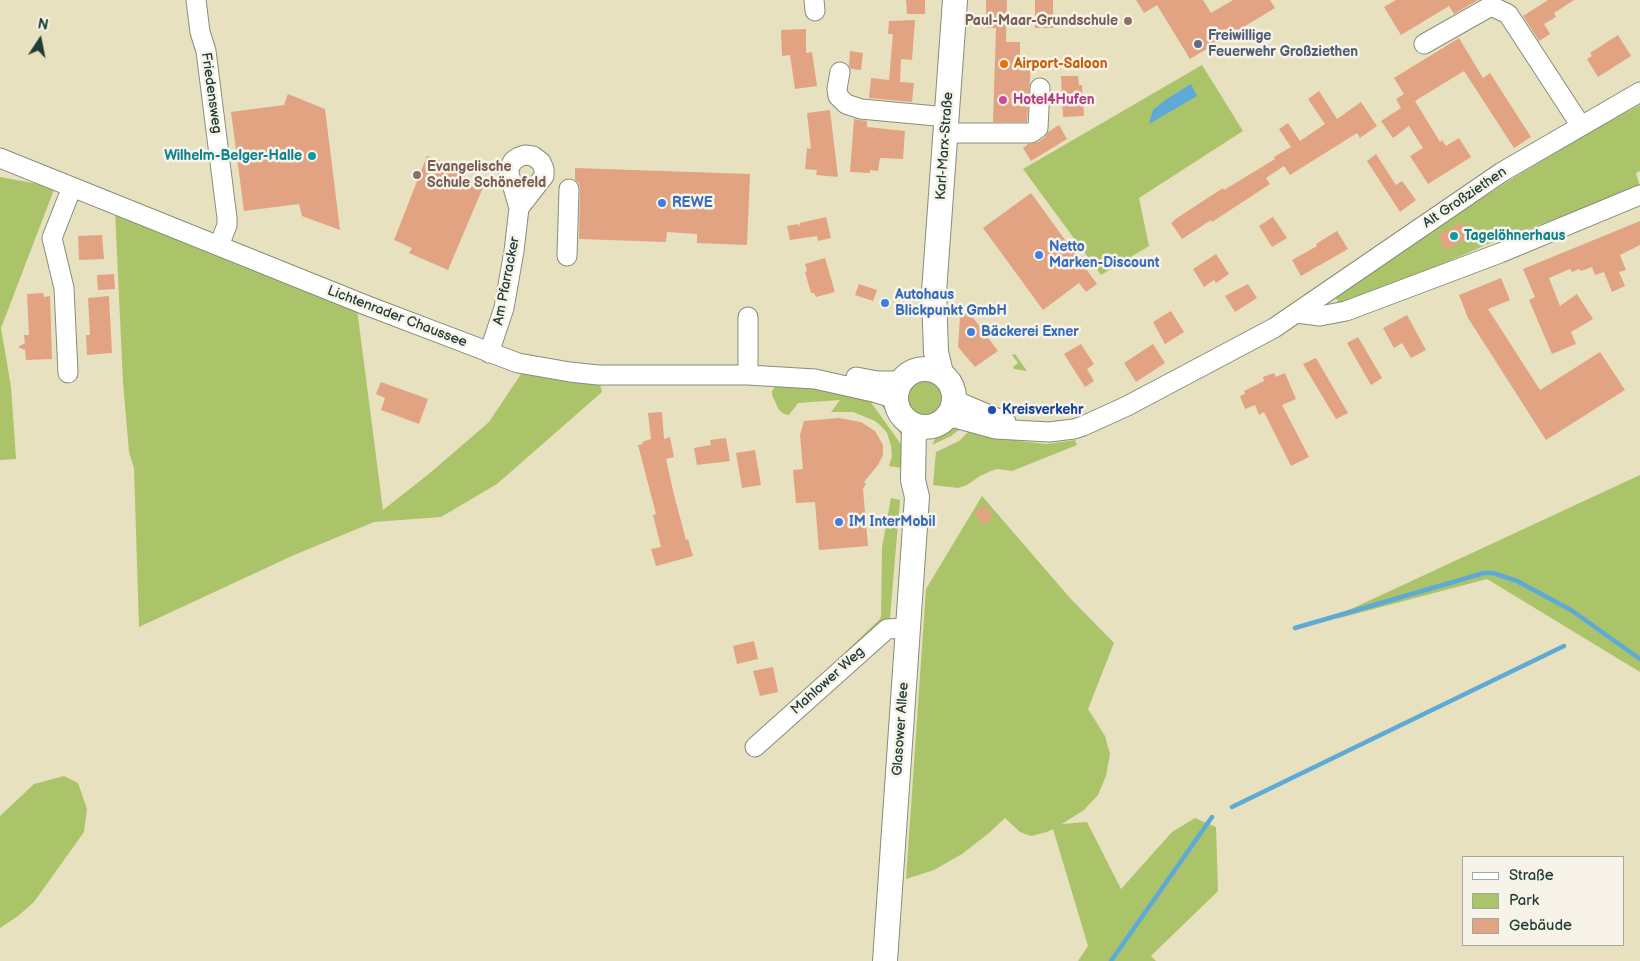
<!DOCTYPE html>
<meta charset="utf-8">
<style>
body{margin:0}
#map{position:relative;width:1640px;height:961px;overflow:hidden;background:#e7e1bf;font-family:"Balsamiq Sans",sans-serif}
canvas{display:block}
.legend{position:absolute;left:1462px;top:856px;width:162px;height:90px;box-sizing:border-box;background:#f7f3e8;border:1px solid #a1aaa0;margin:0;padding:6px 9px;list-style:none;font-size:15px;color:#1f3d34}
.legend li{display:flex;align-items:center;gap:10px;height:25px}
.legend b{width:25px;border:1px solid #a1aaa0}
.north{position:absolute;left:15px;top:15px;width:50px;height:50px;-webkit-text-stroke:4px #f7f3e8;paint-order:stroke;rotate:11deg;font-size:14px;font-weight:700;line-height:20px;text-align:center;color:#1f3d34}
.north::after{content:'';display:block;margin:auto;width:18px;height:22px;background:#1f3d34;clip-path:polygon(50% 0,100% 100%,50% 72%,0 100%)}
</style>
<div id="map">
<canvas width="1640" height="961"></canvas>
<ul class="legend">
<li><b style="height:6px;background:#fff"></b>Straße</li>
<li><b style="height:14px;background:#abc46a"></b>Park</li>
<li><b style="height:14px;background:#e2a383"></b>Gebäude</li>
</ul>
<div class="north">N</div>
</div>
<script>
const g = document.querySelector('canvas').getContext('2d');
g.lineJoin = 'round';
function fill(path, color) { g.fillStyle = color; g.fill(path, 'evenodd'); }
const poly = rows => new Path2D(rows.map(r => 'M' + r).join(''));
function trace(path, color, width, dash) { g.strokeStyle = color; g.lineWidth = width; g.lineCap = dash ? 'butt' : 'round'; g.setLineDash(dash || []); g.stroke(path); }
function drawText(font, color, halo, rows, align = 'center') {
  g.font = font + ' "Balsamiq Sans",sans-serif'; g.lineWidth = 5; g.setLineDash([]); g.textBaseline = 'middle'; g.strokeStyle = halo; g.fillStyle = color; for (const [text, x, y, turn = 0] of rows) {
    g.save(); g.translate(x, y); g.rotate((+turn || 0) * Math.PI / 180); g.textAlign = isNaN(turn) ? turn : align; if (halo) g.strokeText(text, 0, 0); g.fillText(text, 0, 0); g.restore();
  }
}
fill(poly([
 [1202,65,1243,131,1139,198,1149,246,1101,275,1023,169],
 [1640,105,1640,171,1636,173,1640,187,1488,244,1394,285,1342,303,1338,302,1336,298,1337,294,1379,265,1510,180,1587,134],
 [0,177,55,187,1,328,11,387,16,459,0,460],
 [115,211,357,309,383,510,430,473,489,422,523,371,599,380,602,392,497,484,441,517,374,522,294,555,139,627,134,468,129,452,123,382],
 [1015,354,1027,371,1014,369,1013,367,1018,363,1012,355],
 '905 397a20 20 0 1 1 40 0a20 20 0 1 1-40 0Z',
 [780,383,865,394,903,447,902,468,889,466,892,456,891,446,887,433,881,426,875,421,853,412,831,412,840,400,798,403,789,415,784,414,779,410,772,395,772,391,776,385],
 [884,402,893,419,905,430,905,441,880,403],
 [951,426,963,427,951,436,932,445,939,432],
 [972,428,1019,441,1047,444,1075,440,1077,445,1012,471,997,469,991,471,980,476,967,485,958,488,933,485,936,452,959,441],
 [1640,475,1640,672,1487,579,1336,619,1349,610],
 [982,496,1070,598,1114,643,1088,709,1105,736,1110,754,1106,776,1098,795,1084,810,1062,824,1087,822,1121,889,1172,832,1195,818,1216,827,1218,891,1151,956,1156,961,1078,961,1088,946,1053,829,1047,832,1031,836,1020,832,1005,818,989,833,962,854,934,870,906,879,926,589],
 [891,498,900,500,890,618,886,625,841,663,838,659,880,619,881,616,882,547],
 [64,776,78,783,87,809,84,832,34,902,18,916,0,928,0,816,34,784]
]), '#abc46a');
fill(poly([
 [1191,84,1197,96,1149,124,1153,110,1165,100]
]), '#5daad6');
trace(poly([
 [1295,628,1484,573,1493,573,1517,581,1571,610,1640,659],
 [1232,807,1564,646],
 [1111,961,1212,817]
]), '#5daad6', 4.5);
fill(poly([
 [906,0,925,0,925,14,907,14],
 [986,0,1007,0,1006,42,1020,42,1020,64,1031,64,1027,122,993,122,996,28,986,28],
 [1035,0,1053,0,1053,28,1035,28],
 [1136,0,1203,0,1211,13,1233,0,1270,0,1275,8,1190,59,1157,5,1144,13],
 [1396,0,1478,0,1454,14,1449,6,1401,35,1384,7],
 [1548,0,1574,0,1554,13,1556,17,1544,24,1550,34,1539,41,1523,16],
 [915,20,912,60,901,59,900,82,914,83,912,102,869,98,871,78,889,80,893,34,888,34,889,21],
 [806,29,806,53,812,52,817,86,795,89,790,55,782,56,781,30],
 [1618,35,1631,56,1598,77,1587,59,1592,56,1590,53],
 [1459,38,1483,78,1490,73,1531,137,1514,148,1464,71,1415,101,1440,142,1442,140,1446,146,1459,138,1471,157,1428,184,1410,156,1423,148,1409,126,1393,138,1381,121,1401,108,1396,99,1404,94,1394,78],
 [850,51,863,53,861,70,851,69,849,66],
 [1061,76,1078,76,1079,85,1082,85,1084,116,1063,117],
 [1319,91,1337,119,1361,102,1377,126,1360,138,1357,133,1290,175,1284,166,1266,178,1270,184,1212,222,1211,220,1182,239,1171,223,1177,218,1223,188,1224,190,1275,159,1274,157,1291,147,1279,129,1288,123,1300,141,1325,124,1308,99],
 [288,94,325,109,340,230,302,216,299,204,244,211,231,112,284,105],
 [830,110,838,177,816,175,817,170,805,169,807,148,811,149,807,113],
 [854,119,867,121,867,127,905,131,903,159,880,158,878,171,870,170,870,173,850,172],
 [1059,125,1067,139,1031,161,1023,148,1028,144,1038,142,1045,137,1048,132],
 [1376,154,1396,185,1402,181,1416,200,1400,212,1367,161],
 [427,156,467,171,464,178,484,185,448,270,409,253,412,248,394,240],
 [575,168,750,174,747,245,697,243,697,234,667,232,666,242,579,239,580,189,579,183,575,180],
 [1031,193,1097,284,1086,292,1079,283,1043,310,983,228],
 [826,217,831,238,818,241,817,236,790,240,787,226,798,224,799,227,800,223],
 [1273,217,1287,238,1272,247,1259,226],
 [1640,221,1640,245,1620,255,1626,270,1619,272,1625,286,1612,292,1604,272,1595,275,1592,267,1581,271,1579,269,1572,272,1570,269,1549,278,1560,306,1577,294,1593,319,1571,332,1576,344,1552,354,1529,300,1535,297,1523,269],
 [1463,222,1470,237,1445,250,1438,235],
 [1337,231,1348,249,1301,276,1292,260,1317,246,1316,244],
 [102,235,104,259,79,260,78,236],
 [1216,254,1229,274,1216,283,1214,280,1204,287,1193,269],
 [825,258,835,292,816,297,814,293,811,293,805,272,807,271,805,264],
 [114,274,115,289,98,290,97,275],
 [1501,278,1510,300,1488,309,1540,390,1600,352,1625,390,1546,440,1468,318,1459,295],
 [859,284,877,290,873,301,855,295],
 [1248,284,1257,298,1235,312,1225,296],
 [43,293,44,297,50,296,52,359,26,360,25,350,18,347,25,343,24,335,29,335,27,294],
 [109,296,112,353,87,355,86,335,90,335,88,298],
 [968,311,998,351,975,367,958,347,960,317],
 [1171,311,1184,332,1165,344,1153,322],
 [1407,315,1426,350,1411,358,1402,343,1394,348,1383,328],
 [1358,337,1382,378,1371,385,1347,343],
 [1081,344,1094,364,1087,369,1094,381,1085,387,1064,354],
 [1153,344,1165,363,1136,382,1124,363],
 [1316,358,1348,413,1336,419,1303,364],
 [1274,373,1276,377,1285,373,1296,399,1282,405,1309,457,1291,466,1264,412,1259,415,1255,405,1245,409,1240,396,1245,394,1244,391,1264,381,1263,377],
 [381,382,428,399,419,424,381,410,385,398,376,394],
 [662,412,664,439,670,437,674,457,666,459,673,491,686,540,688,539,693,556,656,566,651,549,661,547,653,515,656,514,638,445,643,444,642,442,651,439,648,413],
 [839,418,861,422,875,431,883,445,883,455,878,465,864,482,866,484,863,489,868,546,819,550,815,502,796,503,793,470,803,469,800,435,804,421],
 [726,438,730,461,697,465,694,448,711,445,710,440],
 [755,450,761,485,742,488,736,453],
 [984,505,993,517,983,525,974,513],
 [754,641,758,659,737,664,733,646],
 [773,667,778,692,760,696,753,671]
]), '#e2a383');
const minor = poly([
 [196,0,200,32,206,51,227,218,227,225,219,246],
 [814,0,815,11],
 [1424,44,1491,6,1508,14,1581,126],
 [840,72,837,89,838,96,846,104,861,109,947,117],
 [945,133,1031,133,1038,128,1040,88],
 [0,158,368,306,518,363,570,372,598,375,748,375,815,379,873,392,896,399],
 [567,256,569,189],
 [1297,313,1320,316,1346,311,1500,253,1640,195],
 [748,317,748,375],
 [489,353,504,308,514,251,519,208,544,176,544,169,541,162,533,156,525,155,519,157,513,161,508,170,519,208],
 [68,373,64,288,52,238,72,187],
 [856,377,878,381,901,381],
 [954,400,1006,422],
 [948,416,996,429,1049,432,1074,429,1083,426,1127,406,1274,328,1502,172,1640,92],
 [755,747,887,629,907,628]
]);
const major = poly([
 '896 398a29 29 0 1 1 58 0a29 29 0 1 1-58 0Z',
 [941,373,936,352,934,292,955,0],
 [885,961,917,497,913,480,914,425]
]);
trace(minor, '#838f7a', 21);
trace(major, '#838f7a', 26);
trace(minor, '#fff', 19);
trace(major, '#fff', 24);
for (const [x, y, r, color] of [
 [1128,21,5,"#8d6e63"],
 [1198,44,5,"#5c6f8a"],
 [1004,64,5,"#e8710a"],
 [1003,100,5,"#d1479c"],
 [312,156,5,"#0f9aa8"],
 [417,175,5,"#8d6e63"],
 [662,203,5,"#3f7fe0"],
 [1454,236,5,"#0f9aa8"],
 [1039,255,5,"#3f7fe0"],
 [885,303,5,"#3f7fe0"],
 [971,332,5,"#3f7fe0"],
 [992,410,5,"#1a4fb4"],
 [839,522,5,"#3f7fe0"]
]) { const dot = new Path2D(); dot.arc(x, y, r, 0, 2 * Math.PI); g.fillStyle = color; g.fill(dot); trace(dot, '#f7f3e8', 2); }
drawText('bold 14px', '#785e54', '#f7f3e8', [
 ["Paul-Maar-Grundschule",1118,21],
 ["Evangelische",427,167,"left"],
 ["Schule Schönefeld",427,183,"left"]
], 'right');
drawText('bold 14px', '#4e5e75', '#f7f3e8', [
 ["Freiwillige",1208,36],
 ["Feuerwehr Großziethen",1208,52]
], 'left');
drawText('bold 14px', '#c56008', '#f7f3e8', [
 ["Airport-Saloon",1014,64]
], 'left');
drawText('14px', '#1f3d34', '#f7f3e8', [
 ["Friedensweg",211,93,82],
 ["Karl-Marx-Straße",945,146,-86],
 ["Alt Großziethen",1465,198,-34],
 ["Am Pfarracker",507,281,-79],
 ["Lichtenrader Chaussee",397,317,21],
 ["Mahlower Weg",828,681,-42],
 ["Glasower Allee",901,729,-86]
]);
drawText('bold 14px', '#b23c85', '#f7f3e8', [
 ["Hotel4Hufen",1013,100]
], 'left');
drawText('bold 14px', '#0d838f', '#f7f3e8', [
 ["Wilhelm-Belger-Halle",302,156],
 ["Tagelöhnerhaus",1464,236,"left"]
], 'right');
drawText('bold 14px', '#366cbe', '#f7f3e8', [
 ["REWE",672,203],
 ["Netto",1049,247],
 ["Marken-Discount",1049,263],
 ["Autohaus",895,295],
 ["Blickpunkt GmbH",895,311],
 ["Bäckerei Exner",981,332],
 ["IM InterMobil",849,522]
], 'left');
drawText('bold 14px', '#164399', '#f7f3e8', [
 ["Kreisverkehr",1002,410]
], 'left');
</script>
